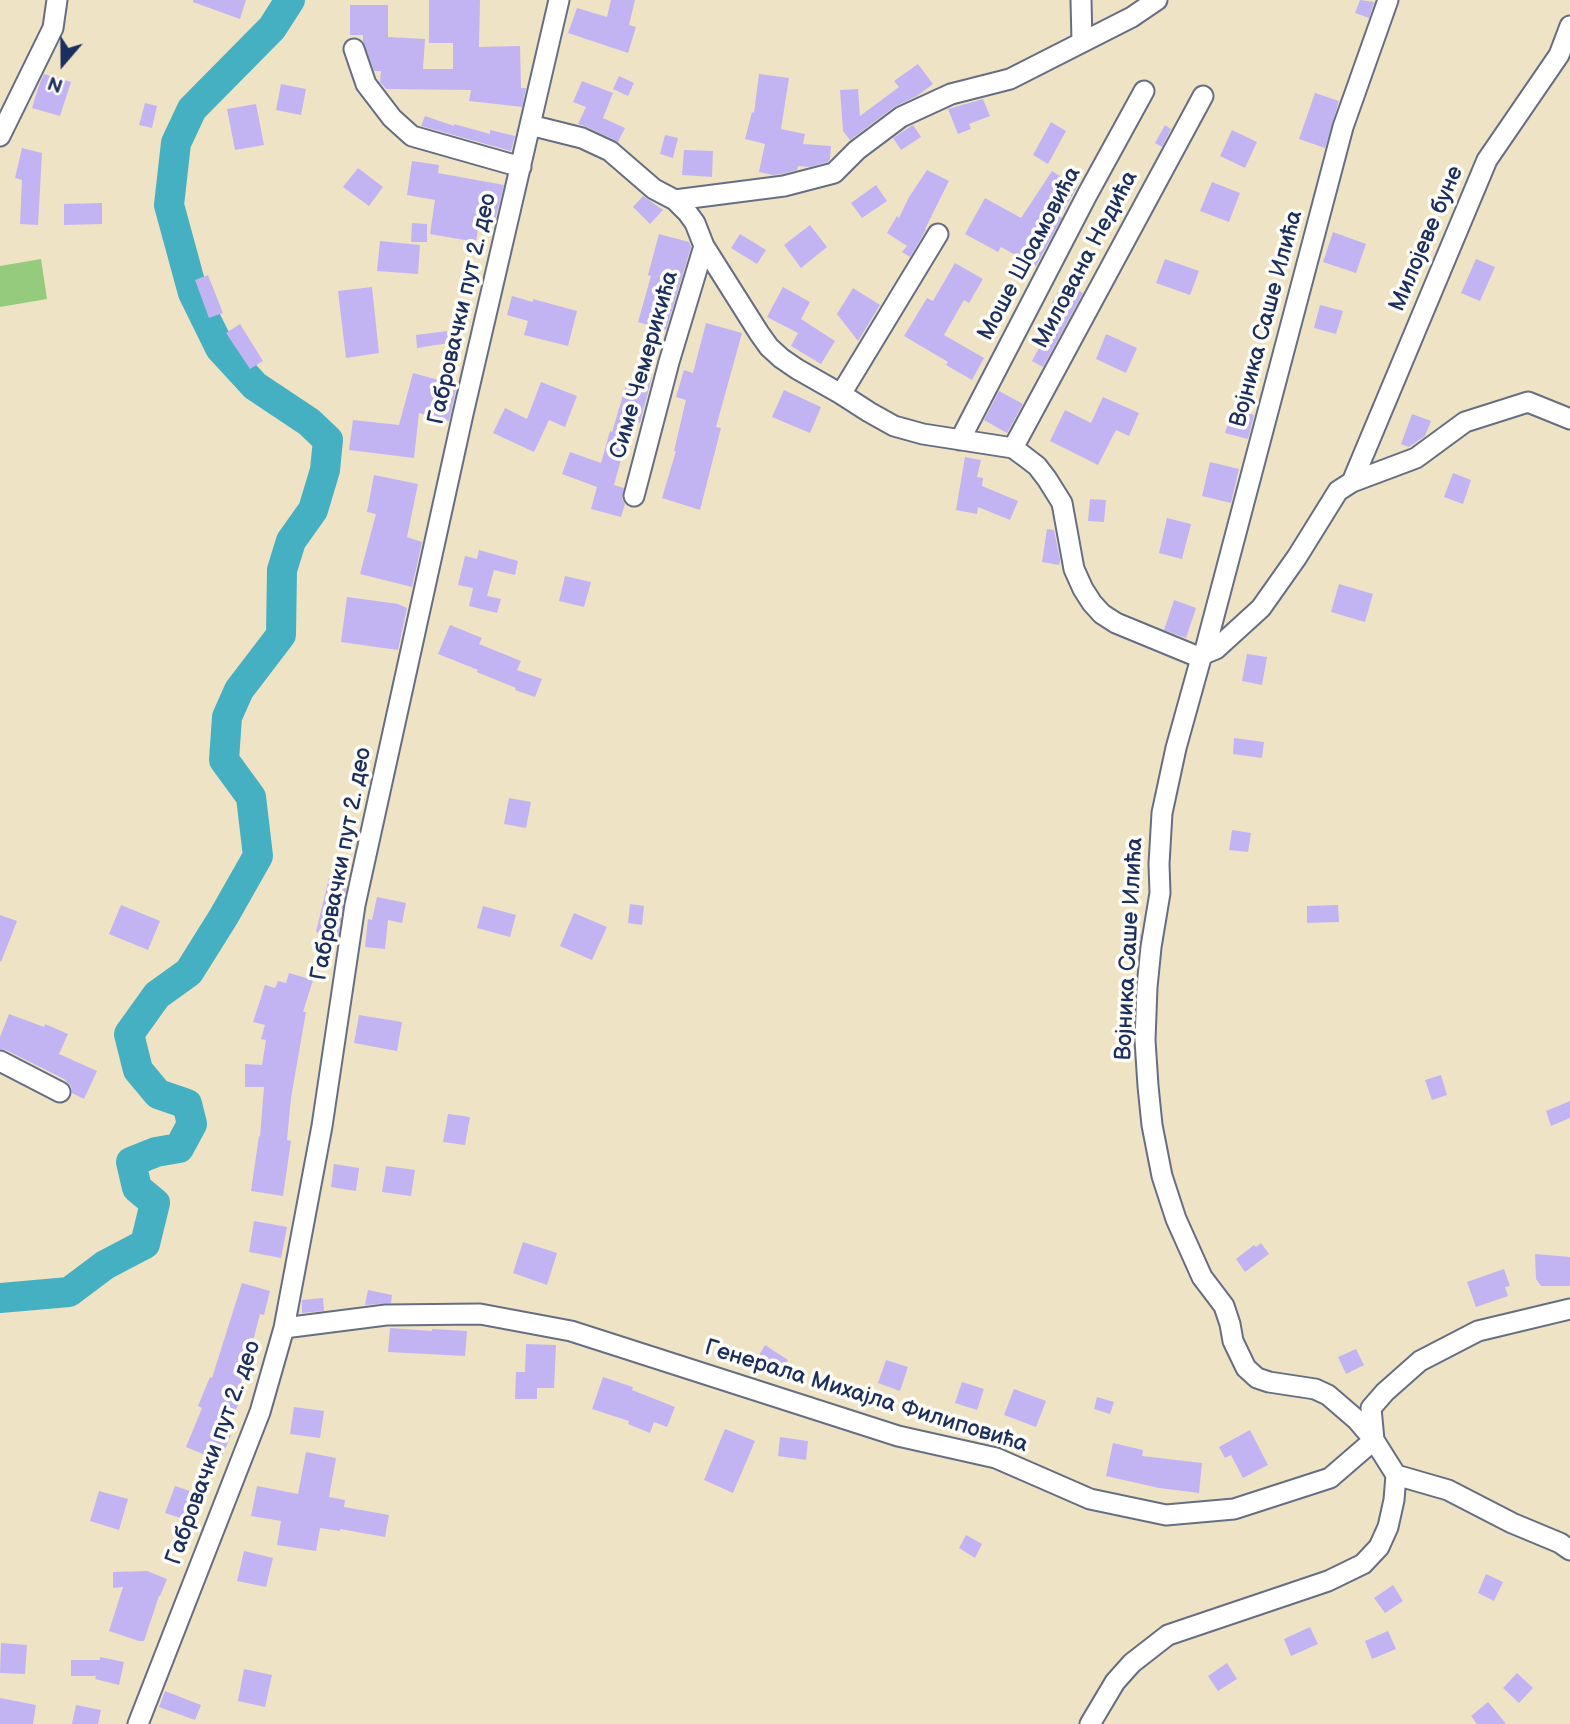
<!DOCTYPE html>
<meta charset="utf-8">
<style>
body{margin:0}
#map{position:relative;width:1570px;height:1724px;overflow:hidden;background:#efe3c5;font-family:"Balsamiq Sans",sans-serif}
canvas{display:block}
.north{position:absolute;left:28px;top:28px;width:70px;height:70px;-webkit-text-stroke:5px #fdfcf7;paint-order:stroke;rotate:200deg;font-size:19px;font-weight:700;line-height:28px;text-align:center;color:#1b2f5e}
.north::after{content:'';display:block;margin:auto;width:24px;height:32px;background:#1b2f5e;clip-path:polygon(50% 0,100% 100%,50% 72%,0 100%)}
</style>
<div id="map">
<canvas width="1570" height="1724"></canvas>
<div class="north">N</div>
</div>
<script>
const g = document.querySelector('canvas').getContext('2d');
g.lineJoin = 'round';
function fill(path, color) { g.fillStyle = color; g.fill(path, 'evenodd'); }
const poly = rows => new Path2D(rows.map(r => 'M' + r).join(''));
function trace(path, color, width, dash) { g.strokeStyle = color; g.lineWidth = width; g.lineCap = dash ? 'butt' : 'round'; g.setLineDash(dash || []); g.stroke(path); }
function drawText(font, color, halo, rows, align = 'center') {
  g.font = font + ' "Balsamiq Sans",sans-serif'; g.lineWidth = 7; g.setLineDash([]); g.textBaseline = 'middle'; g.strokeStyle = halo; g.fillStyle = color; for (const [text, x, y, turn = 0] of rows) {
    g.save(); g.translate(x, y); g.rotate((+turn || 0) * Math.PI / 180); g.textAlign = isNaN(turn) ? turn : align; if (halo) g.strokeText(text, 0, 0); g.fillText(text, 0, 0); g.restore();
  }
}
fill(poly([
 [41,259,47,299,0,307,0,266]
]), '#95cb7d');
trace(poly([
 [0,1298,69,1292,105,1265,145,1244,155,1203,137,1188,131,1162,156,1152,179,1148,192,1124,187,1104,158,1094,138,1070,129,1034,157,995,189,972,224,916,258,856,251,797,224,760,227,717,239,690,281,635,282,570,291,541,313,510,325,470,328,440,309,422,255,386,220,348,193,293,169,205,176,143,192,109,272,28,290,0]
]), '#44b0c2', 30);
fill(poly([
 [193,0,246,0,240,19,193,2],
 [429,0,480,0,479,47,520,46,521,88,526,88,522,107,469,101,471,90,386,89,380,82,381,71,374,71,363,41,363,35,350,35,350,5,388,5,388,37,425,39,423,69,453,69,453,43,429,43],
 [611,0,635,0,629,25,636,27,628,53,568,33,577,8,607,17],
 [1360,0,1374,2,1369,18,1355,13],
 [918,64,933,84,917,96,894,107,850,140,843,131,840,90,858,89,860,116,899,87,894,81],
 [44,74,71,82,60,116,32,108,39,85],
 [759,74,789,78,781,129,805,134,803,144,831,146,830,159,828,162,809,167,798,166,797,170,782,174,773,175,759,172,765,144,745,139,752,112,754,113],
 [619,76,634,83,628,96,613,89],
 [582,81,613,93,603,118,625,128,618,142,587,127,578,124,586,107,573,102],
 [281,84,306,89,301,115,276,110],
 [1315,93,1339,101,1325,148,1299,139],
 [983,99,990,116,969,124,971,129,958,134,948,109],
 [145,103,157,106,152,128,139,125],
 [256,104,264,145,235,150,227,109],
 [425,116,454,126,454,124,490,134,490,130,515,136,511,151,421,126],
 [1051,122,1066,131,1048,164,1033,155],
 [913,125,921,137,901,150,893,138],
 [1165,125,1171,129,1162,147,1155,143],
 [1232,130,1257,142,1245,168,1220,156],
 [665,135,678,138,673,158,660,154],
 [22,148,42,153,38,225,20,224,22,180,15,178],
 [684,150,713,151,712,177,682,175],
 [412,161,439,165,438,173,504,185,494,225,479,222,476,242,430,234,435,200,407,195],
 [358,168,383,187,369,206,343,187],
 [927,170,949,181,925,229,926,230,910,257,902,252,907,246,887,233,897,216,899,218,909,197],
 [1052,171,1077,187,1060,217,1062,218,1036,266,1001,247,998,252,965,234,985,198,1021,218],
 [1212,182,1240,193,1229,222,1200,211],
 [876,185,887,201,862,218,851,203],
 [643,196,663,210,650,224,633,207],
 [102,203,102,224,64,225,64,204],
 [412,223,427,224,427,242,411,242],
 [810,225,827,247,801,268,784,245],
 [1333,232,1366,244,1356,273,1323,262],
 [659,234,689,242,691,247,666,330,638,322,651,276,648,275],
 [740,234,766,250,757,264,731,248],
 [380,241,420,245,418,274,377,271],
 [1165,259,1199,271,1190,295,1156,283],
 [1476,259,1495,267,1480,301,1461,293],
 [955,263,983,279,969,303,964,300,944,335,984,358,972,380,946,365,948,362,904,336,927,298,933,301],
 [208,275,223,313,209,318,195,280],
 [1063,283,1083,293,1043,367,1032,361,1060,309,1051,304],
 [372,287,379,353,346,358,338,291],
 [783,287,810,302,801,319,835,341,821,364,791,346,798,333,767,317],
 [853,288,880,305,858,341,837,314],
 [512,296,533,302,533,299,577,311,568,346,524,335,528,321,507,315],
 [1320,305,1343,311,1336,334,1314,328],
 [706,323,742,333,716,427,721,428,700,510,662,498,676,451,674,451,686,400,676,397,684,370,693,373],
 [240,324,263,361,250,369,226,333],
 [447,331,449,343,417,348,416,335],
 [1106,334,1137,348,1126,373,1096,359],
 [413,373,457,385,449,421,419,413,414,458,349,450,353,420,399,425],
 [644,375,652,377,640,423,632,420,614,485,624,488,622,499,625,504,621,517,591,509,597,487,562,474,570,452,601,463,610,431,612,432,627,382,641,386],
 [541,382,577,396,565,427,549,420,534,452,493,433,505,408,527,419],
 [784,390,821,407,810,433,772,417],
 [999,391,1023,404,1007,433,984,420],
 [1103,397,1139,413,1129,436,1116,430,1098,465,1050,441,1065,410,1091,423],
 [1232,409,1254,415,1248,439,1225,433],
 [1412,414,1431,421,1425,436,1409,447,1401,444],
 [965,457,981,460,977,477,983,478,982,486,1018,501,1010,520,978,507,977,514,956,510],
 [1210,462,1239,469,1231,503,1202,496],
 [1453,473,1471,480,1463,504,1444,497],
 [374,475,418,484,407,537,422,542,412,587,360,574,376,514,367,512],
 [1090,499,1106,500,1104,522,1088,521],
 [1167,518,1191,524,1182,559,1159,553],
 [1047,529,1054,530,1060,560,1059,565,1042,562],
 [479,550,518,561,515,575,494,570,487,596,501,599,497,613,469,606,473,588,458,585,465,556,477,559],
 [565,576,591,582,584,607,559,601],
 [1339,584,1373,594,1365,622,1331,612],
 [347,597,398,604,407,608,398,650,341,642],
 [1174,600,1196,608,1186,638,1164,630],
 [450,625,482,638,479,644,521,661,517,670,542,679,535,697,515,690,516,688,477,672,478,670,438,654],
 [1247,654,1267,657,1262,685,1242,681],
 [1234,738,1264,742,1262,758,1233,754],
 [509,798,531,802,526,828,504,824],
 [1232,830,1251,833,1248,852,1229,850],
 [329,878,347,883,338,938,316,932],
 [377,897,406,903,402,923,388,920,385,949,365,947,368,919,372,920],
 [630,904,644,906,642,925,628,923],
 [121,905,160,921,148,950,109,934],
 [1338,905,1339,922,1307,923,1307,906],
 [483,906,516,915,510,937,477,928],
 [574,913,607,927,592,960,560,946],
 [0,915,17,921,1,962,0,961],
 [1129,933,1141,934,1139,948,1128,947],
 [289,973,313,980,303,1012,306,1012,291,1098,287,1140,291,1141,283,1196,251,1191,259,1136,260,1137,264,1087,245,1087,245,1064,262,1065,266,1040,261,1039,265,1025,253,1022,265,985,275,988,278,981,286,983],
 [9,1014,44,1027,45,1024,68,1034,59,1054,97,1071,84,1099,72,1093,71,1086,64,1079,6,1050,0,1049,0,1037],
 [359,1015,402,1022,397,1051,354,1043],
 [1441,1075,1447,1095,1432,1100,1425,1080],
 [1570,1101,1570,1118,1551,1126,1546,1111],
 [448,1114,470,1117,465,1145,443,1142],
 [334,1164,359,1168,356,1191,331,1187],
 [386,1166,415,1170,411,1196,382,1192],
 [254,1221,287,1227,281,1258,249,1252],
 [523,1242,557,1253,547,1285,513,1273],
 [1261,1243,1269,1254,1245,1272,1236,1259,1254,1245,1256,1247],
 [1535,1254,1570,1257,1570,1286,1541,1286,1536,1279],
 [1504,1269,1510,1286,1505,1287,1508,1296,1476,1307,1467,1282],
 [242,1283,270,1291,264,1315,260,1314,253,1341,255,1341,239,1389,244,1391,226,1433,231,1435,220,1461,186,1447,202,1408,198,1406,210,1377,212,1378],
 [368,1290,392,1295,391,1303,365,1305],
 [323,1298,324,1311,302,1313,302,1300],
 [390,1328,432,1331,432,1329,467,1331,465,1356,388,1352],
 [526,1344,556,1345,554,1388,537,1388,537,1399,515,1399,516,1372,525,1372],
 [765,1345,788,1360,777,1379,753,1365],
 [1356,1349,1364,1365,1346,1374,1338,1357],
 [886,1360,908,1367,900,1391,878,1383],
 [603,1377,633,1387,632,1390,675,1407,667,1427,654,1422,650,1433,628,1424,629,1421,592,1409],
 [962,1382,984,1389,977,1410,955,1403],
 [1014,1389,1046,1401,1036,1427,1004,1415],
 [1097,1397,1114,1402,1110,1414,1094,1409],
 [294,1407,324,1411,320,1438,290,1434],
 [725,1429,755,1441,733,1493,704,1480],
 [1250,1430,1268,1465,1243,1478,1231,1455,1225,1458,1219,1447],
 [780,1437,808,1441,806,1460,778,1456],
 [1113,1443,1143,1450,1142,1456,1202,1463,1199,1493,1159,1488,1106,1476],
 [306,1452,336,1458,329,1497,345,1500,344,1507,389,1515,385,1537,340,1529,340,1531,320,1528,316,1551,277,1545,281,1521,251,1516,257,1486,298,1494],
 [175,1486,202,1495,193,1522,165,1513],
 [99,1491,128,1499,119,1530,90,1521],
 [966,1535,982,1544,975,1558,959,1548],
 [244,1551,273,1558,266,1587,237,1581],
 [147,1571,167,1579,160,1596,159,1596,144,1641,139,1641,109,1631,123,1587,113,1588,113,1572],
 [1486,1574,1503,1582,1494,1601,1478,1593],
 [1393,1585,1403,1601,1385,1613,1374,1598],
 [1310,1627,1318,1644,1291,1656,1284,1639],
 [1388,1631,1396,1649,1372,1659,1365,1641],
 [1,1643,27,1645,25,1674,0,1673],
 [100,1657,124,1662,119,1685,95,1679,96,1676,71,1676,71,1660,100,1660],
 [1227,1663,1237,1679,1218,1691,1208,1676],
 [244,1669,272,1675,265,1707,238,1701],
 [1517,1673,1533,1688,1519,1703,1503,1688],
 [165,1691,201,1705,195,1720,159,1707],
 [0,1698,36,1705,33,1724,0,1724],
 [1488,1702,1494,1709,1506,1724,1477,1724,1471,1716],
 [76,1705,101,1710,98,1724,72,1724]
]), '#c2b4f3');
const minor = poly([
 [1081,0,1082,42],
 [354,49,366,84,392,118,412,136,521,167],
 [530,125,582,138,610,151,654,189,675,200,687,212,695,223,704,246,759,333,769,347,781,358,797,369,841,394,869,412,894,426,923,434,1013,448,1024,456,1037,466,1047,479,1062,503,1074,569,1083,589,1092,603,1102,614,1116,623,1201,658],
 [0,136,53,28,57,0],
 [675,200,784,186,834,173,857,150,901,117,951,94,1010,79,1132,17,1157,0],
 [841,394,938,234],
 [960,440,1087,195,1144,91],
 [1013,448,1203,96],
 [1352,482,1487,160,1559,55,1570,26],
 [634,496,669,362,704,246],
 [1204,654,1343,127,1388,0],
 [1201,658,1204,654,1216,649,1261,608,1297,557,1338,491,1352,482,1416,458,1465,422,1528,402,1570,419],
 [0,1061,60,1092],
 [284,1328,386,1315,480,1314,571,1331,898,1436,996,1458,1090,1499,1166,1515,1234,1509,1330,1478,1374,1440],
 [1374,1440,1371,1408,1385,1392,1420,1361,1478,1331,1570,1309],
 [1396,1475,1448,1490,1512,1523,1560,1543,1570,1550],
 [138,1724,260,1412,284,1328,322,1126,355,905,463,414,559,0],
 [1090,1724,1115,1682,1132,1663,1168,1635,1328,1581,1363,1564,1379,1547,1388,1527,1394,1500,1396,1475,1374,1440,1357,1420,1328,1395,1315,1389,1269,1382,1257,1378,1246,1368,1233,1341,1230,1324,1224,1306,1202,1277,1176,1219,1162,1176,1152,1125,1148,1086,1145,1040,1147,987,1151,947,1160,893,1159,864,1162,813,1176,748,1201,658]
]);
trace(minor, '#656e82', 23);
trace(minor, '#fff', 19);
drawText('23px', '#1b2f5e', '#fdfcf7', [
 ["Милојеве буне",1427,239,-67],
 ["Моше Шоамовића",1030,254,-62],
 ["Милована Недића",1086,260,-62],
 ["Габровачки пут 2. део",463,309,-77],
 ["Војника Саше Илића",1267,319,-75],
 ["Симе Чемерикића",645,365,-74],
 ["Габровачки пут 2. део",342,864,-79],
 ["Војника Саше Илића",1130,949,-87],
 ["Генерала Михајла Филиповића",866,1397,17],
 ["Габровачки пут 2. део",214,1453,-70]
]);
</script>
